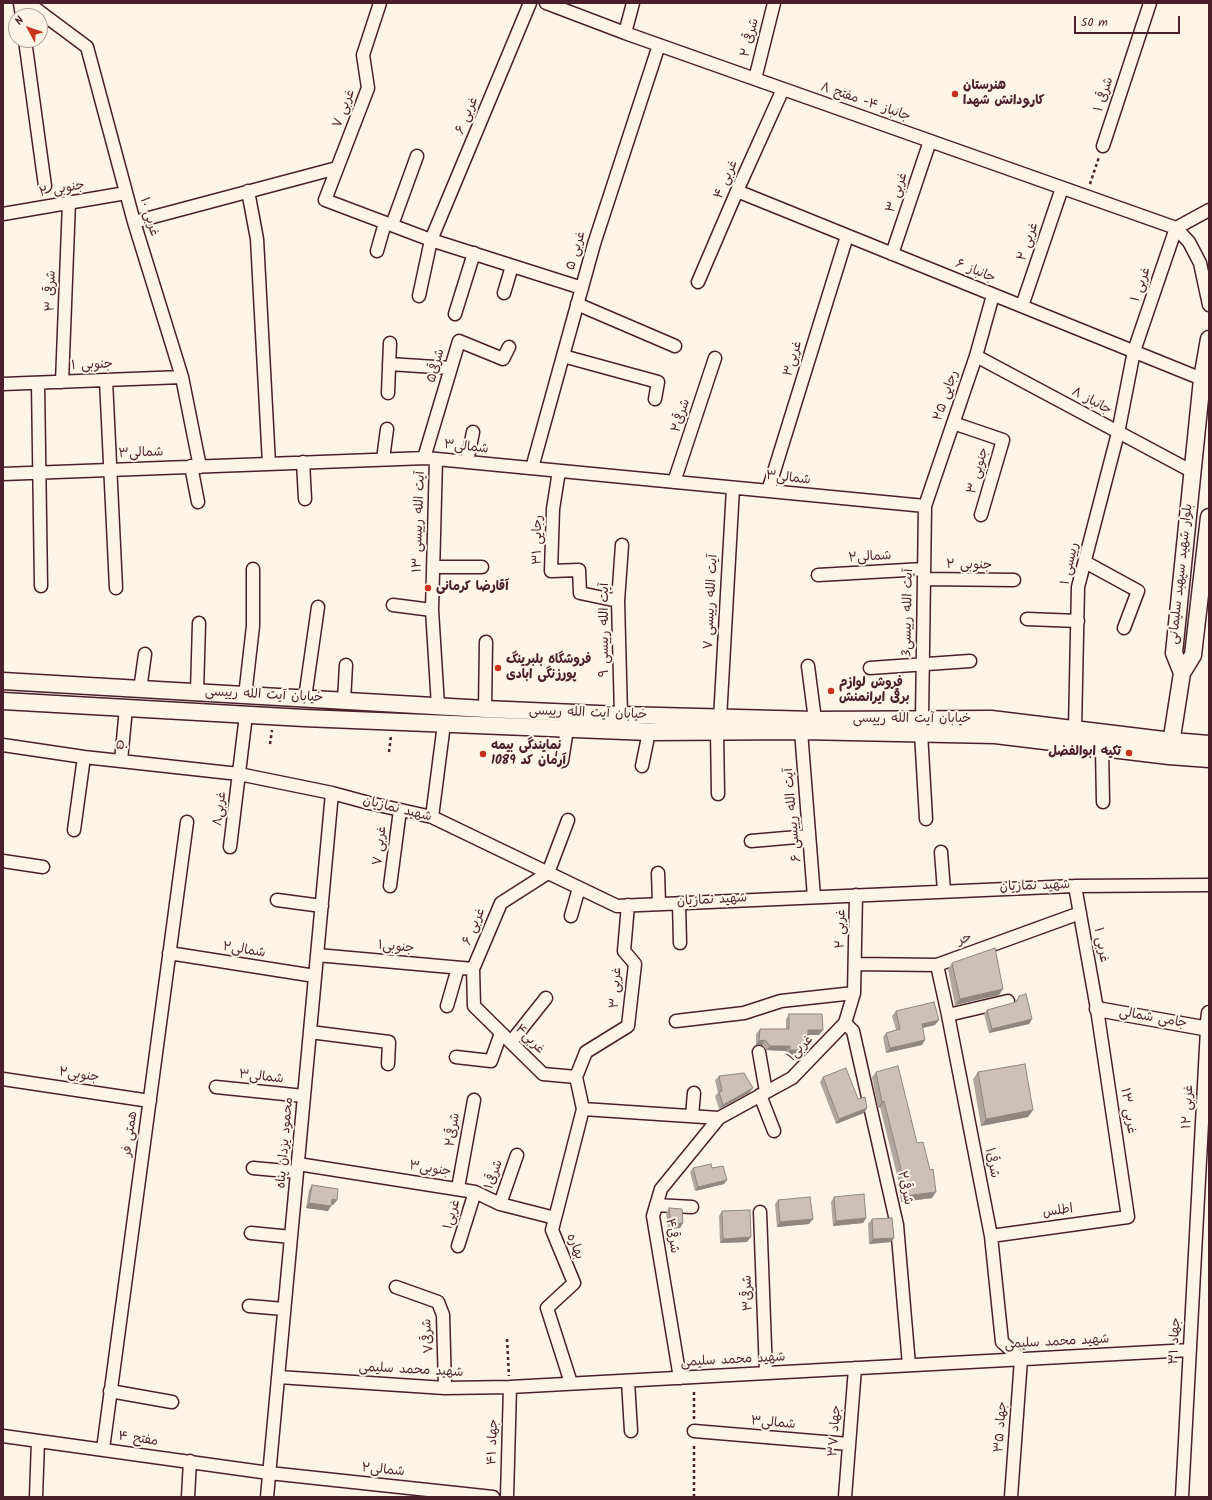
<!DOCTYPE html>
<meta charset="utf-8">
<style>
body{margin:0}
#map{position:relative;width:1212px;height:1500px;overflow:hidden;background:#fcf5e5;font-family:Kalam,sans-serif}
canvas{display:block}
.frame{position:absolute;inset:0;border:4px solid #4a1f2b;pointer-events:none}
.north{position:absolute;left:8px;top:8px;width:40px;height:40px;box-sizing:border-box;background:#fcf5e5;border:1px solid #b59f9b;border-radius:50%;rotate:310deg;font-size:11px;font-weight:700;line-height:16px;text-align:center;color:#4a1f2b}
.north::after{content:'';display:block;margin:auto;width:14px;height:18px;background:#c8321e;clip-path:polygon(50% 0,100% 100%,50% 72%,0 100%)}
.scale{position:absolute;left:1074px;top:16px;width:106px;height:18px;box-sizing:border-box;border:2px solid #4a1f2b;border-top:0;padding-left:5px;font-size:12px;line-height:14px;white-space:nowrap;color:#4a1f2b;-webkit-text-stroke:3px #fcf5e5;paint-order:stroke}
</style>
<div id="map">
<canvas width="1212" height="1500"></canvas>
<div class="frame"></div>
<div class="north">N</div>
<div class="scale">50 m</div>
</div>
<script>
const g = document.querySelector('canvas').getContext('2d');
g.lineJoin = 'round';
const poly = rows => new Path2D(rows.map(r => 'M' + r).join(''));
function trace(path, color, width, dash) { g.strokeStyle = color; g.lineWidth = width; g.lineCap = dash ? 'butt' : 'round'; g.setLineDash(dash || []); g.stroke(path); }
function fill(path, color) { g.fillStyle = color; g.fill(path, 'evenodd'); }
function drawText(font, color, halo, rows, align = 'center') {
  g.font = font + ' Kalam,"Playpen Sans Arabic",sans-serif'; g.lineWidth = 4; g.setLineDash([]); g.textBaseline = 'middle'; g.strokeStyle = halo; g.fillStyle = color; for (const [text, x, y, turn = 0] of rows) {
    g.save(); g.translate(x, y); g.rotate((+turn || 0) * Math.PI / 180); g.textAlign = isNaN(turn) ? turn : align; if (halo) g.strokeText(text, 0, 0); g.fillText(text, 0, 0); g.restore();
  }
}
const minor = poly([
 [20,3,22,16],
 [28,3,87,47,134,222,182,377,200,467],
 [380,3,363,55,368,88,325,200,431,240,582,288],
 [546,3,625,33,1176,228,1189,242,1200,263,1209,305],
 [625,33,633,3],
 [25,40,45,186],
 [755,79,774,3],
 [1103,146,1150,3],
 [248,191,257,239,269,464],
 [737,191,1202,379],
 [3,214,126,193],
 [134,222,337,168],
 [392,225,417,156],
 [1176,228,1209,210],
 [377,251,385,223],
 [892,254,930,141],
 [698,282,737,191,783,89],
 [504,293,512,266],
 [419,296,431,240,530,3],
 [577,304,675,346],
 [1022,306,1062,188],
 [455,314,474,253],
 [563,356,658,382,655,399],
 [976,356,1193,472],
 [389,364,451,368],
 [106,380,116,588],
 [62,382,69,202],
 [38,383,41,586],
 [3,384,182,377],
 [388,393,390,343],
 [953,423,1003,440,981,515],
 [424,458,459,341,503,359,509,347],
 [383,459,387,429],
 [436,459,432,610,438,706],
 [303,462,305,499],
 [467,462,473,432],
 [191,466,198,502],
 [532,468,594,244,659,45],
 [559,471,553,509,551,571,579,570,580,593,618,601],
 [3,474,426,458,925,506],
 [674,482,715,358],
 [768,491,847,236],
 [1085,562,1138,591,1124,628],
 [433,567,482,567],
 [818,575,924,569],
 [924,579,1014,580],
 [393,605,432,610],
 [1027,619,1078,621],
 [808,666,815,720],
 [870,668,970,661],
 [140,690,145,654],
 [197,692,199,623],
 [245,696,253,626,253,569],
 [305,698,318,607],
 [344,701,346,665],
 [485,709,486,642],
 [621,715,618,601,622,545],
 [720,719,733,488],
 [922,719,925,506,976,356,993,295],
 [1075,729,1078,587,1118,433,1134,351,1176,228],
 [717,731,718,794],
 [801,731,814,897],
 [921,733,926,819],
 [3,745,84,757,239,774,332,793,369,803,432,817,617,906,1075,886,1209,885],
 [1102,748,1103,802],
 [121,761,126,708],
 [562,761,567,729],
 [642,766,649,732],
 [432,817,444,724],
 [568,820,548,873,501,903,473,969,474,1006,543,1074,576,1077,583,1109,552,1230,574,1283,547,1308,571,1383],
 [74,830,84,757],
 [751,841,809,836],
 [230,847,246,715],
 [941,852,944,891],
 [3,861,43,867],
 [658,873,659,904],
 [390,886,400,810],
 [277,900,322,906],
 [679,903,680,943],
 [571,916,579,888],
 [169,953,315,976],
 [317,955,473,969],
 [855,964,937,965,1080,913],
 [937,965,948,1015,991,1236,1002,1342,1021,1359,1011,1497],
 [447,1006,458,968],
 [948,1015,1008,1001],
 [676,1021,744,1013,781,1001,854,993],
 [845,1023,853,1031,897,1225,909,1365],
 [310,1032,389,1042,388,1064],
 [511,1042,546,998],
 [759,1052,766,1092],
 [456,1057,491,1061,501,1033],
 [576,1077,586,1052,628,1026,635,964,624,951,628,905],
 [3,1079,150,1101],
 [216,1087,304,1096],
 [760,1095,774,1131],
 [583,1109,719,1118],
 [692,1116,694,1093],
 [298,1164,475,1192,500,1204,555,1218],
 [253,1168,297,1172],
 [458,1188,474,1100],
 [500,1204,517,1155],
 [656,1205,692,1207],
 [760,1212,766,1373],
 [251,1233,291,1237],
 [991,1236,1128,1217,1097,1009,1075,886],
 [458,1246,475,1192],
 [396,1287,438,1302,443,1315,445,1388],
 [249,1306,284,1309],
 [278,1377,445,1388,510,1387,1190,1350],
 [680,1378,653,1216,661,1189,719,1118,792,1078,845,1023,854,993,856,895],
 [628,1381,631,1431],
 [110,1391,172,1402],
 [694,1431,849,1444],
 [3,1436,269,1473,493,1497],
 [103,1449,187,822],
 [36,1497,38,1441],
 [188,1497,190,1461],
 [267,1497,332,793],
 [507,1497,510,1387],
 [845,1497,855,1368],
 [1182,1497,1207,1029]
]);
const tertiary = poly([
 [1097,1009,1209,1029],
 [1207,1029,1209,1013]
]);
const secondary = poly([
 [1182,673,1174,653,1202,379,1209,339],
 [3,681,485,709,621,715,815,720,991,719,1172,741,1209,744],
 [3,701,304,718,649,732,801,731,995,735,1169,756,1209,759],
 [1170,750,1182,673,1193,655,1209,517]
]);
trace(minor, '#4a1f2b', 15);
trace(tertiary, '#4a1f2b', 17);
trace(secondary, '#4a1f2b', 19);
trace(poly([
 [1090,184,1099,157],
 [270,744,272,730],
 [389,752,391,736],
 [507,1339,509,1376],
 [694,1419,694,1390],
 [694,1497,694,1444]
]), '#4a1f2b', 2.5, [3, 3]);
trace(minor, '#fcf5e5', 12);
trace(tertiary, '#fcf5e5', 14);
trace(secondary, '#fcf5e5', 16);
fill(poly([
 [952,963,999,995,955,1005,948,969],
 [1019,996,1032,1019,1029,1024,989,1033,984,1014,987,1010,1013,1003,1015,1003],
 [896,1011,935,1025,922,1028,922,1045,886,1053,883,1037,886,1033,896,1030,892,1016],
 [789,1014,823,1030,819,1035,808,1035,805,1054,804,1055,786,1055,786,1051,766,1050,762,1045,756,1045,756,1034,760,1029,786,1029,786,1019],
 [876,1072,917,1143,932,1198,901,1202,898,1179,880,1107,878,1108,872,1077],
 [978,1072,1033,1110,1028,1117,981,1126,973,1079],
 [719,1076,749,1093,719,1109,715,1096,718,1093,715,1080],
 [823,1077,864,1113,836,1124,820,1082],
 [693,1168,727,1180,724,1184,695,1191,690,1172],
 [312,1185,337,1200,333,1205,332,1204,331,1206,328,1211,306,1208,309,1190],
 [834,1197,866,1218,863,1223,833,1226,831,1202],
 [778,1200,809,1224,777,1227,775,1204],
 [669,1208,683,1223,680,1228,668,1229,666,1213],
 [722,1211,747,1242,720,1243,719,1216],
 [872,1219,891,1242,869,1244,868,1224]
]), '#b2a59d');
fill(poly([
 [1003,989,999,995,955,1005,960,999],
 [1032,1019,1029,1024,989,1033,992,1029],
 [939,1020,935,1025,918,1029,922,1024],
 [808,1030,823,1030,819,1035,805,1035],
 [765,1040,762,1045,756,1045,759,1041],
 [925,1040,922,1045,886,1053,890,1048],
 [770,1046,790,1046,786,1051,766,1050],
 [808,1049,804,1055,786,1055,790,1050],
 [753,1088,749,1093,719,1109,723,1105],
 [884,1101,880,1107,878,1108,882,1102],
 [867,1108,864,1113,836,1124,839,1119],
 [1033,1110,1028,1117,981,1126,986,1119],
 [727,1180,724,1184,695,1191,698,1187],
 [936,1192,932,1198,901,1202,905,1196],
 [332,1199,337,1200,333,1205,329,1204],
 [309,1203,331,1206,328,1211,306,1208],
 [866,1218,863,1223,833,1226,836,1221],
 [813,1219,809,1224,777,1227,780,1222],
 [683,1223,680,1228,668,1229,671,1224],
 [751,1237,747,1242,720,1243,723,1239],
 [894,1238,891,1242,869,1244,873,1239]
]), '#918680');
const building = poly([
 [995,948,1003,989,960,999,952,963,995,948],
 [1026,994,1032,1019,992,1029,987,1010,1013,1003,1017,1001,1019,996,1026,994],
 [934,1002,939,1020,922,1024,925,1040,890,1048,886,1033,900,1029,896,1011,934,1002],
 [789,1014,822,1014,823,1030,808,1030,808,1049,807,1050,790,1050,790,1046,770,1046,765,1040,759,1041,760,1029,789,1029,789,1014],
 [1025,1064,1033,1110,986,1119,978,1072,1025,1064],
 [898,1066,917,1143,923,1142,930,1170,933,1169,936,1192,905,1196,902,1173,884,1101,882,1102,876,1072,898,1066],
 [846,1068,858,1099,865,1097,867,1108,839,1119,823,1077,846,1068],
 [744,1073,753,1088,723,1105,719,1092,722,1091,719,1076,744,1073],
 [711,1164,712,1168,723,1166,727,1180,698,1187,693,1168,711,1164],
 [312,1185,338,1189,337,1200,332,1199,331,1206,309,1203,312,1185],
 [864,1194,866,1218,836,1221,834,1197,864,1194],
 [810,1197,813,1219,780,1222,778,1200,810,1197],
 [669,1208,682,1209,683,1223,671,1224,669,1208],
 [750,1210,751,1237,723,1239,722,1211,750,1210],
 [892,1218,894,1238,873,1239,872,1219,892,1218]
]);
fill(building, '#cfc0b7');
trace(building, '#918680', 1);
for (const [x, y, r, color] of [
 [955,94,4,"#c8321e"],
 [428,588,4,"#c8321e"],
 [498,668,4,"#c8321e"],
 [831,691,4,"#c8321e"],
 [1129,753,4,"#c8321e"],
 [483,754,4,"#c8321e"]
]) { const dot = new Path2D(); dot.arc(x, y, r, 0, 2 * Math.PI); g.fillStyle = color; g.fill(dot); trace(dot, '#fcf5e5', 1.5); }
drawText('13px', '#4a1f2b', '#fcf5e5', [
 ["شرقی ۲",751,38,-75],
 ["شرقی ۱",1105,95,-72],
 ["جانباز ۴- مفتح ۸",865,103,19],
 ["غربی ۷",345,109,-69],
 ["غربی ۶",468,116,-67],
 ["غربی ۴",727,180,-66],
 ["جنوبی ۲",62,190,-10],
 ["غربی ۳",898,193,-71],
 ["غربی ۱۰",148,217,74],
 ["غربی ۲",1029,242,-71],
 ["غربی ۵",577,251,-74],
 ["جانباز ۶",975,272,22],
 ["غربی ۱",1142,285,-71],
 ["شرقی ۳",52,291,-88],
 ["غربی۳",794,359,-73],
 ["جنوبی ۱",92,366,-2],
 ["شرقی۵",437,366,-74],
 ["رجایی ۲۵",947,396,-71],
 ["جانباز ۸",1091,402,28],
 ["شرقی۲",682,416,-72],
 ["شمالی۳",466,448,6],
 ["شمالی۳",141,454,-2],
 ["جنوبی ۳",979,471,-74],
 ["شمالی۳",788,479,6],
 ["آیت الله رییسی ۱۳",420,522,-88],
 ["رجایی ۳۱",539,540,-90],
 ["شمالی۲",870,558,-3],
 ["رییسی ۱",1071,564,-77],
 ["جنوبی ۲",969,566,1],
 ["بلوار شهید سپهبد سلیمانی",1182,574,-84],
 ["آیت الله رییسی ۷",712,602,-87],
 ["آیت الله رییسی3",909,613,-89],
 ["آیت الله رییسی ۹",606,630,-90],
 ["خیابان آیت الله رییسی",264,696,3],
 ["خیابان آیت الله رییسی",588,714,2],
 ["خیابان آیت الله رییسی",912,720],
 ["۵۰",122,747,7],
 ["غربی۸",221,809,-83],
 ["شهید نمازیان",397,810,14],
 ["آیت الله رییسی ۶",794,815,-95],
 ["غربی ۷",381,846,-83],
 ["شهید نمازیان",1035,887,-2],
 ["شهید نمازیان",712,901,-3],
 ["غربی ۶",475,927,-67],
 ["غربی ۲",842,929,-89],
 ["حر",965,940,-20],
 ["غربی ۱",1100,945,80],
 ["جنوبی۱",396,948,5],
 ["شمالی۲",244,951,9],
 ["غربی ۳",617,988,-86],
 ["جامی شمالی",1153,1019,10],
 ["غربی۴",529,1040,45],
 ["غربی۱",801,1049,-46],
 ["جنوبی۲",79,1076,8],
 ["شمالی۳",261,1078,6],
 ["غربی ۱۲",1189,1107,-87],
 ["غربی ۱۳",1127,1111,81],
 ["شرقی۲",454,1130,-80],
 ["همتی فر",131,1134,-82],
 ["محمود یزدان پناه",286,1143,-85],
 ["شرقی۱",991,1163,79],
 ["جنوبی۳",430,1170,9],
 ["شرقی۱",495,1175,-70],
 ["شرقی۲",904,1188,78],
 ["اطلس",1058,1212,-8],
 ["غربی۱",453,1215,-73],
 ["شرقی۴",671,1236,82],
 ["بهاره",574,1247,68],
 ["شرقی۳",749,1293,-92],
 ["شرقی۷",429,1336,-94],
 ["جهاد ۳۱",1176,1341,-87],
 ["شهید محمد سلیمی",1057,1343,-3],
 ["شهید محمد سلیمی",733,1361,-3],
 ["شهید محمد سلیمی",411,1371,3],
 ["شمالی۳",773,1424,5],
 ["جهاد ۳۵",1002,1427,-86],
 ["جهاد ۳۷",836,1431,-86],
 ["مفتح ۴",138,1440,8],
 ["جهاد ۴۱",494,1442,-88],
 ["شمالی۲",383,1471,6]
]);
drawText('bold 13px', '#4a1f2b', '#fcf5e5', [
 ["هنرستان",963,87],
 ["کارودانش شهدا",963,102],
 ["آقارضا کرمانی",436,588],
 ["فروشگاه بلبرینگ",506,661],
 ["پورزنگی ابادی",506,676],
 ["فروش لوازم",839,684],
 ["برقی ایرانمنش",839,699],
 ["نمایندگی بیمه",491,747],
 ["آرمان کد 1089",491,762],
 ["تکیه ابوالفضل",1121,753,"right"]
], 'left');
</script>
